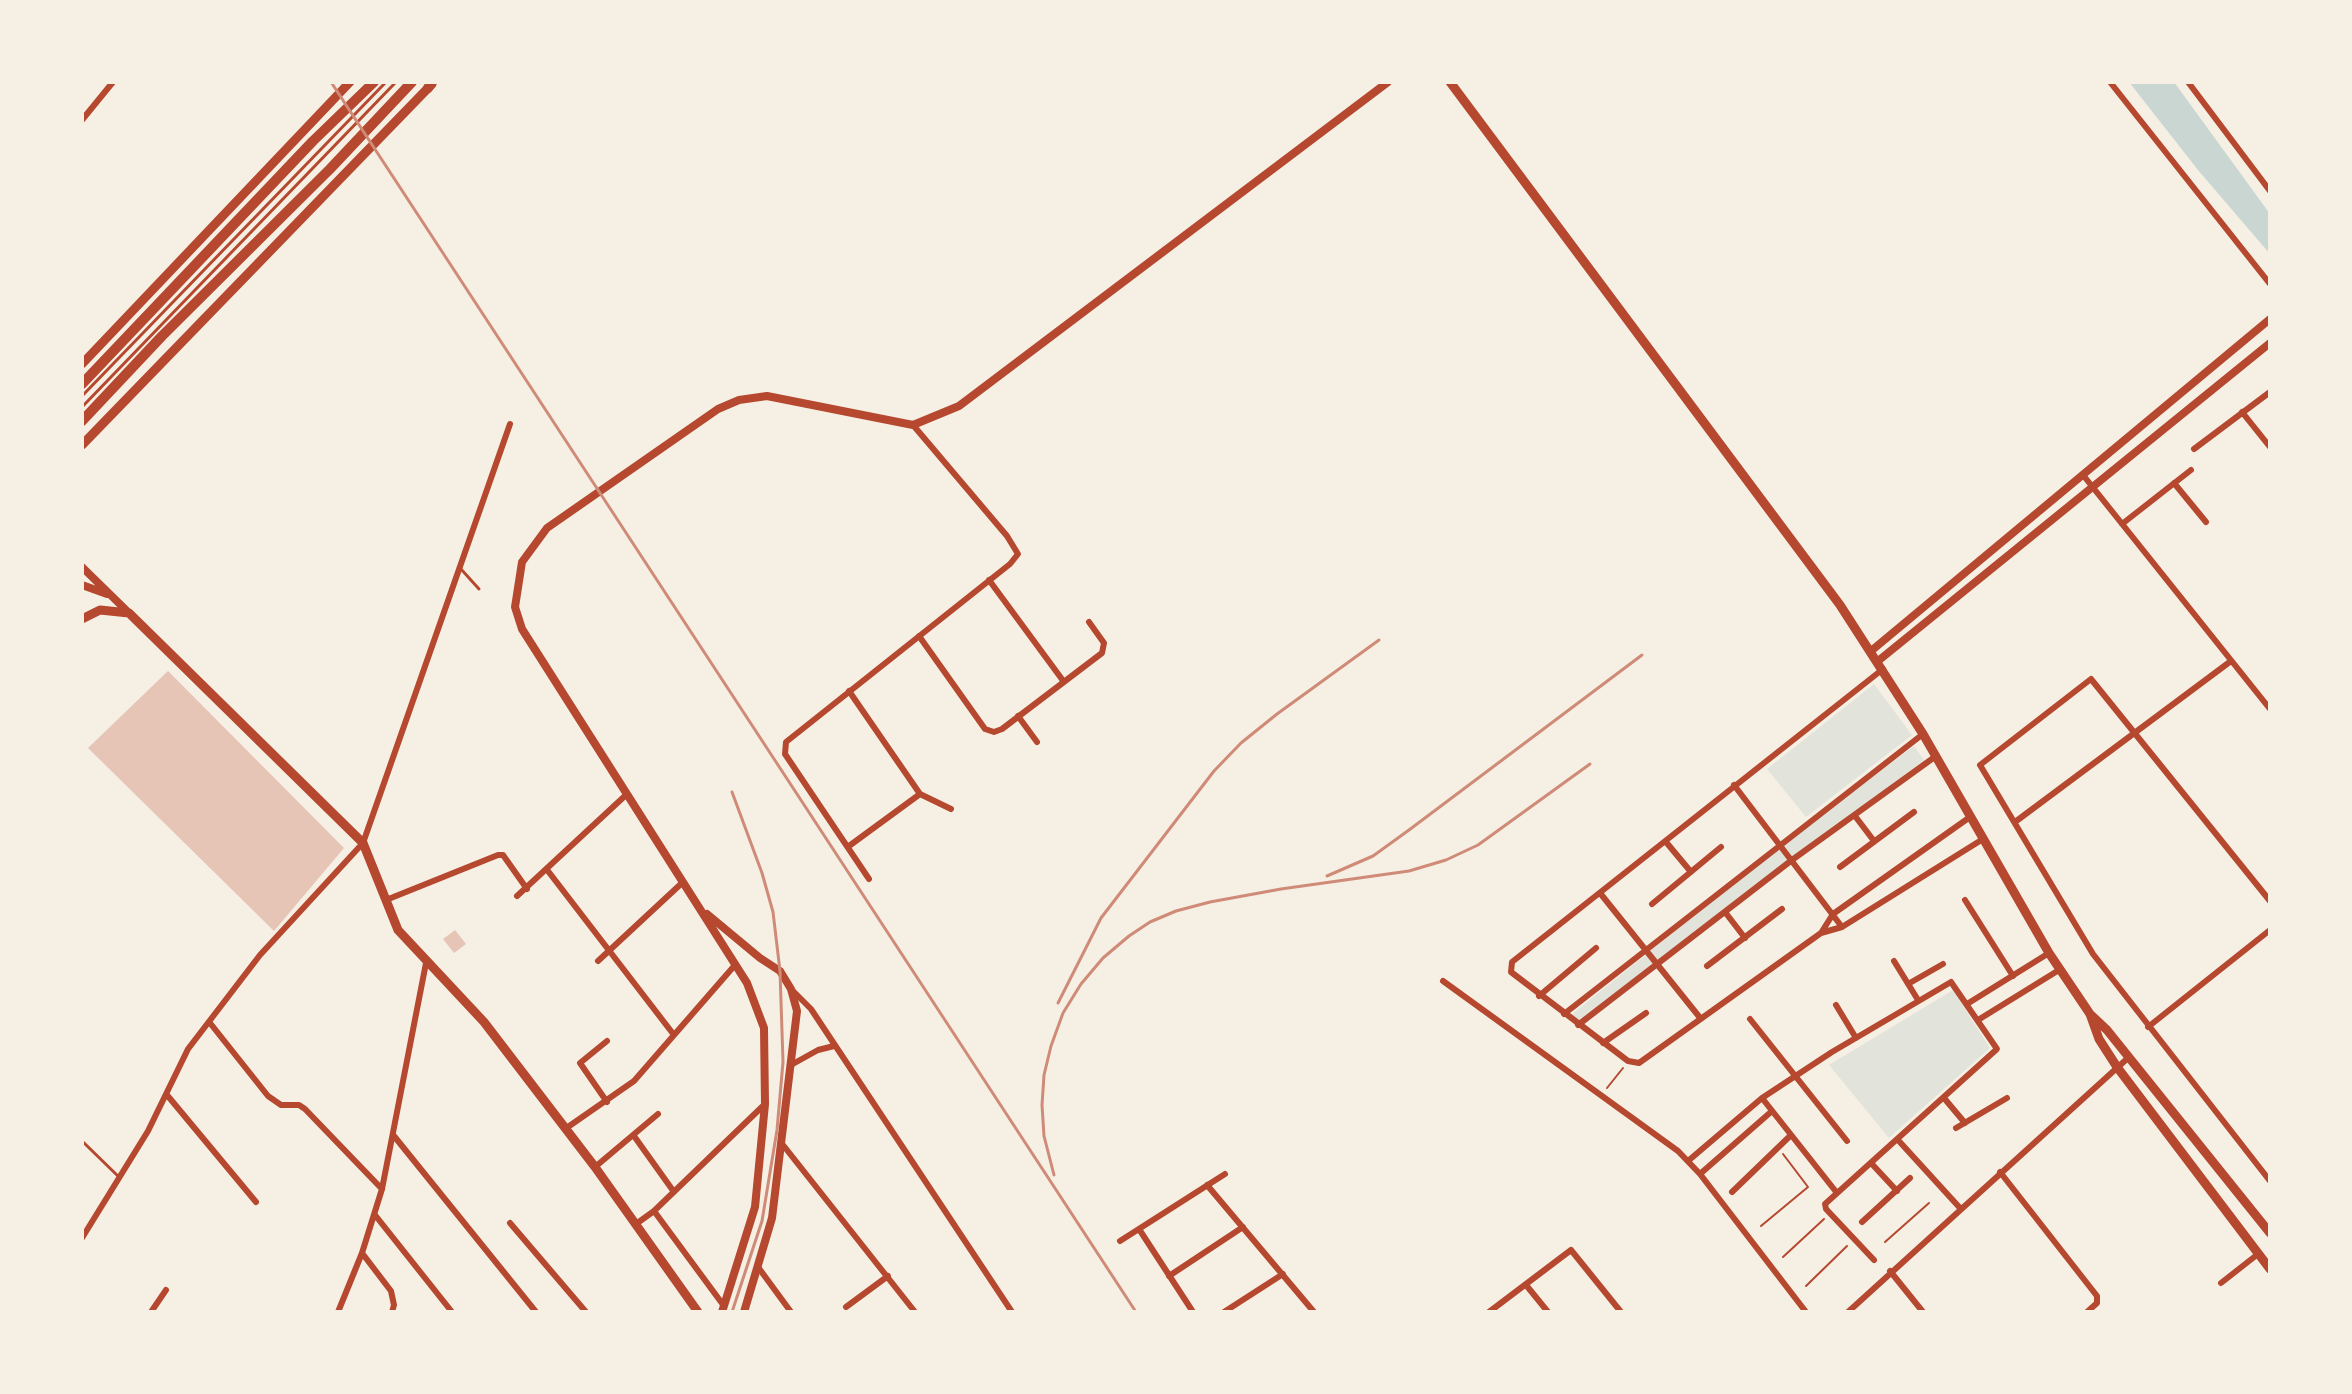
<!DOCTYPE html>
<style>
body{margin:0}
#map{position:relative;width:2352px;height:1394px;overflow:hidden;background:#f6efe4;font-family:"Alegreya Sans",sans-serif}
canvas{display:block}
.frame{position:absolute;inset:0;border:84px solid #f6efe4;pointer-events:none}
</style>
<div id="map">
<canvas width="2352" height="1394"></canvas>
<div class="frame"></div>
</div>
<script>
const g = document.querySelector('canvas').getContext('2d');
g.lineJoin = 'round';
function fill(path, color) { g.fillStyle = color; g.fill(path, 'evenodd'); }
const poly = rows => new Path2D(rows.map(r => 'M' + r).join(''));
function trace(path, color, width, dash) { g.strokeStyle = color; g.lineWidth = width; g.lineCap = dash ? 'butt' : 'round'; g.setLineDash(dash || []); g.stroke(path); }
fill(poly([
 [1874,684,1912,735,1806,817,1767,769],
 [1914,746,1924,760,1578,1021,1571,1015,1782,845],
 [1953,990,1990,1048,1889,1138,1829,1065]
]), '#e2e4dc');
fill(poly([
 [2129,82,2174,82,2270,214,2270,254,2198,170]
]), '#c9d6d2');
fill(poly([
 [168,671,344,848,274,931,88,748],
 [455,930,466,944,454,953,443,939]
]), '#e6c5b7');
trace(poly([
 [1607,1088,1623,1068],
 [1761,1226,1808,1187,1783,1154],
 [1885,1242,1929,1203],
 [1783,1257,1824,1219],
 [1806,1286,1847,1246]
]), '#b5482f', 2);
trace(poly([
 [82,396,386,82],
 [82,407,396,82],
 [460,568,479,589],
 [82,1141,120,1178]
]), '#b5482f', 3);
trace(poly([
 [2110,82,2270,284],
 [2188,82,2270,191],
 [82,120,113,82],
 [2242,412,2270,447],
 [2194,449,2270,392],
 [2083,475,2270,709],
 [2174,483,2206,522],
 [2122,524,2191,470],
 [989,580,1064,682],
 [919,636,985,729,994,732,1002,729,1102,653,1104,643,1089,622],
 [1883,669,1512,962,1511,972,1628,1061,1639,1063,1821,933,1842,927,1983,839],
 [849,691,920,794],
 [1018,716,1037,742],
 [1734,785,1842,927],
 [920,794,951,809],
 [1855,816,1874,841],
 [2015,822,2231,661],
 [1666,842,1691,872],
 [849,846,920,794],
 [1840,867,1914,812],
 [548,871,674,1035],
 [869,879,785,754,786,742,1010,564,1018,554,1007,536,913,425],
 [1600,893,1701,1019],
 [517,896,627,794],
 [386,900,498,855,503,855,527,889],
 [1965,900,2013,976],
 [2270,901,2091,679,1980,765,2093,954,2270,1181],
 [1652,904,1721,847],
 [1725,912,1745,938],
 [1821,933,1833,914,1970,817],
 [598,961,683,882],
 [1894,961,1918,1000],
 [1707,966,1782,909],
 [1443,981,1678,1151,1700,1174,1806,1312],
 [1908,984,1943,964],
 [791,989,811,1009,1012,1312],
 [1539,996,1596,948],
 [1967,1004,2049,953],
 [1836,1005,1856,1038],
 [1564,1014,1923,734],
 [1750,1019,1847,1141],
 [1978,1020,2059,970],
 [210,1023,268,1096,281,1105,299,1105,305,1109,382,1189],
 [1578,1025,1792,860,1936,756],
 [2148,1027,2270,930],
 [1603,1043,1646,1013],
 [791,1065,818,1050,834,1046],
 [167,1095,256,1202],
 [1762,1098,1837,1193],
 [1944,1098,1965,1123],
 [607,1102,580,1063,607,1041],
 [1956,1128,2007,1098],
 [565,1129,634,1081,735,965],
 [394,1136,536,1312],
 [634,1136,674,1192],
 [1898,1140,1960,1208],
 [783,1145,915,1312],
 [1688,1161,1762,1098,1832,1052,1951,982,1997,1049,1825,1204,1826,1209,1874,1260],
 [1871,1163,1897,1191],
 [595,1167,658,1114],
 [2000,1172,2097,1296,2097,1303,2087,1312],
 [1700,1174,1772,1111],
 [1207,1185,1314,1312],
 [1732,1192,1790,1136],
 [654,1211,724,1306],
 [375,1215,452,1312],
 [1862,1222,1910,1178],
 [510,1223,586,1312],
 [636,1224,654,1211,765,1104],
 [1139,1229,1193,1312],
 [82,1238,148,1131,188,1049,260,955,363,843,510,424],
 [1120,1241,1225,1174],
 [362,1253,391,1291,394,1305,392,1312],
 [758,1267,791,1312],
 [1890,1271,1923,1312],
 [1169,1276,1243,1227],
 [2221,1283,2258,1254],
 [1526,1285,1548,1312],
 [846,1307,888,1276],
 [151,1312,166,1290],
 [338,1312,362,1253,382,1189,426,963],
 [1224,1312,1283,1274],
 [1489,1312,1571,1250,1621,1312],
 [1848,1312,2129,1057]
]), '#b5482f', 6);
trace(poly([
 [82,567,129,613],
 [82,585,107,594],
 [1871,651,2270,319],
 [1878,661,2270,343],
 [707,914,760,958,780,971,791,989,797,1011,772,1218,744,1312],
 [722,1312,755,1207,765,1104,764,1028,747,983,522,629,515,607,522,562,547,528,718,409,739,400,767,396,913,425,959,406,1388,82]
]), '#b5482f', 8);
trace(poly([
 [1450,82,1840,605,1923,734,2049,953,2090,1014,2099,1039,2117,1067,2270,1269],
 [82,364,350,82],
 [82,445,432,84],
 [82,619,100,610,129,613,363,843,398,930,484,1022,595,1167,698,1312],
 [2090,1014,2107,1030,2270,1233]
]), '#b5482f', 9);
trace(poly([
 [428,88,432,82],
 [82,384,313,141,374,82],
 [82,421,162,336,330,169,412,82]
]), '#b5482f', 10);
trace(poly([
 [331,82,1136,1312],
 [732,792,762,873,773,912,780,971,783,1062,777,1130,762,1221,732,1312],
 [1327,876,1373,856,1409,830,1642,655],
 [1058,1003,1101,918,1214,771,1241,743,1277,714,1379,640],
 [1054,1175,1044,1136,1042,1105,1044,1075,1051,1046,1063,1013,1081,984,1103,958,1129,936,1150,922,1176,911,1210,902,1281,889,1409,871,1446,860,1478,845,1590,764]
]), '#cf8b77', 3);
</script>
